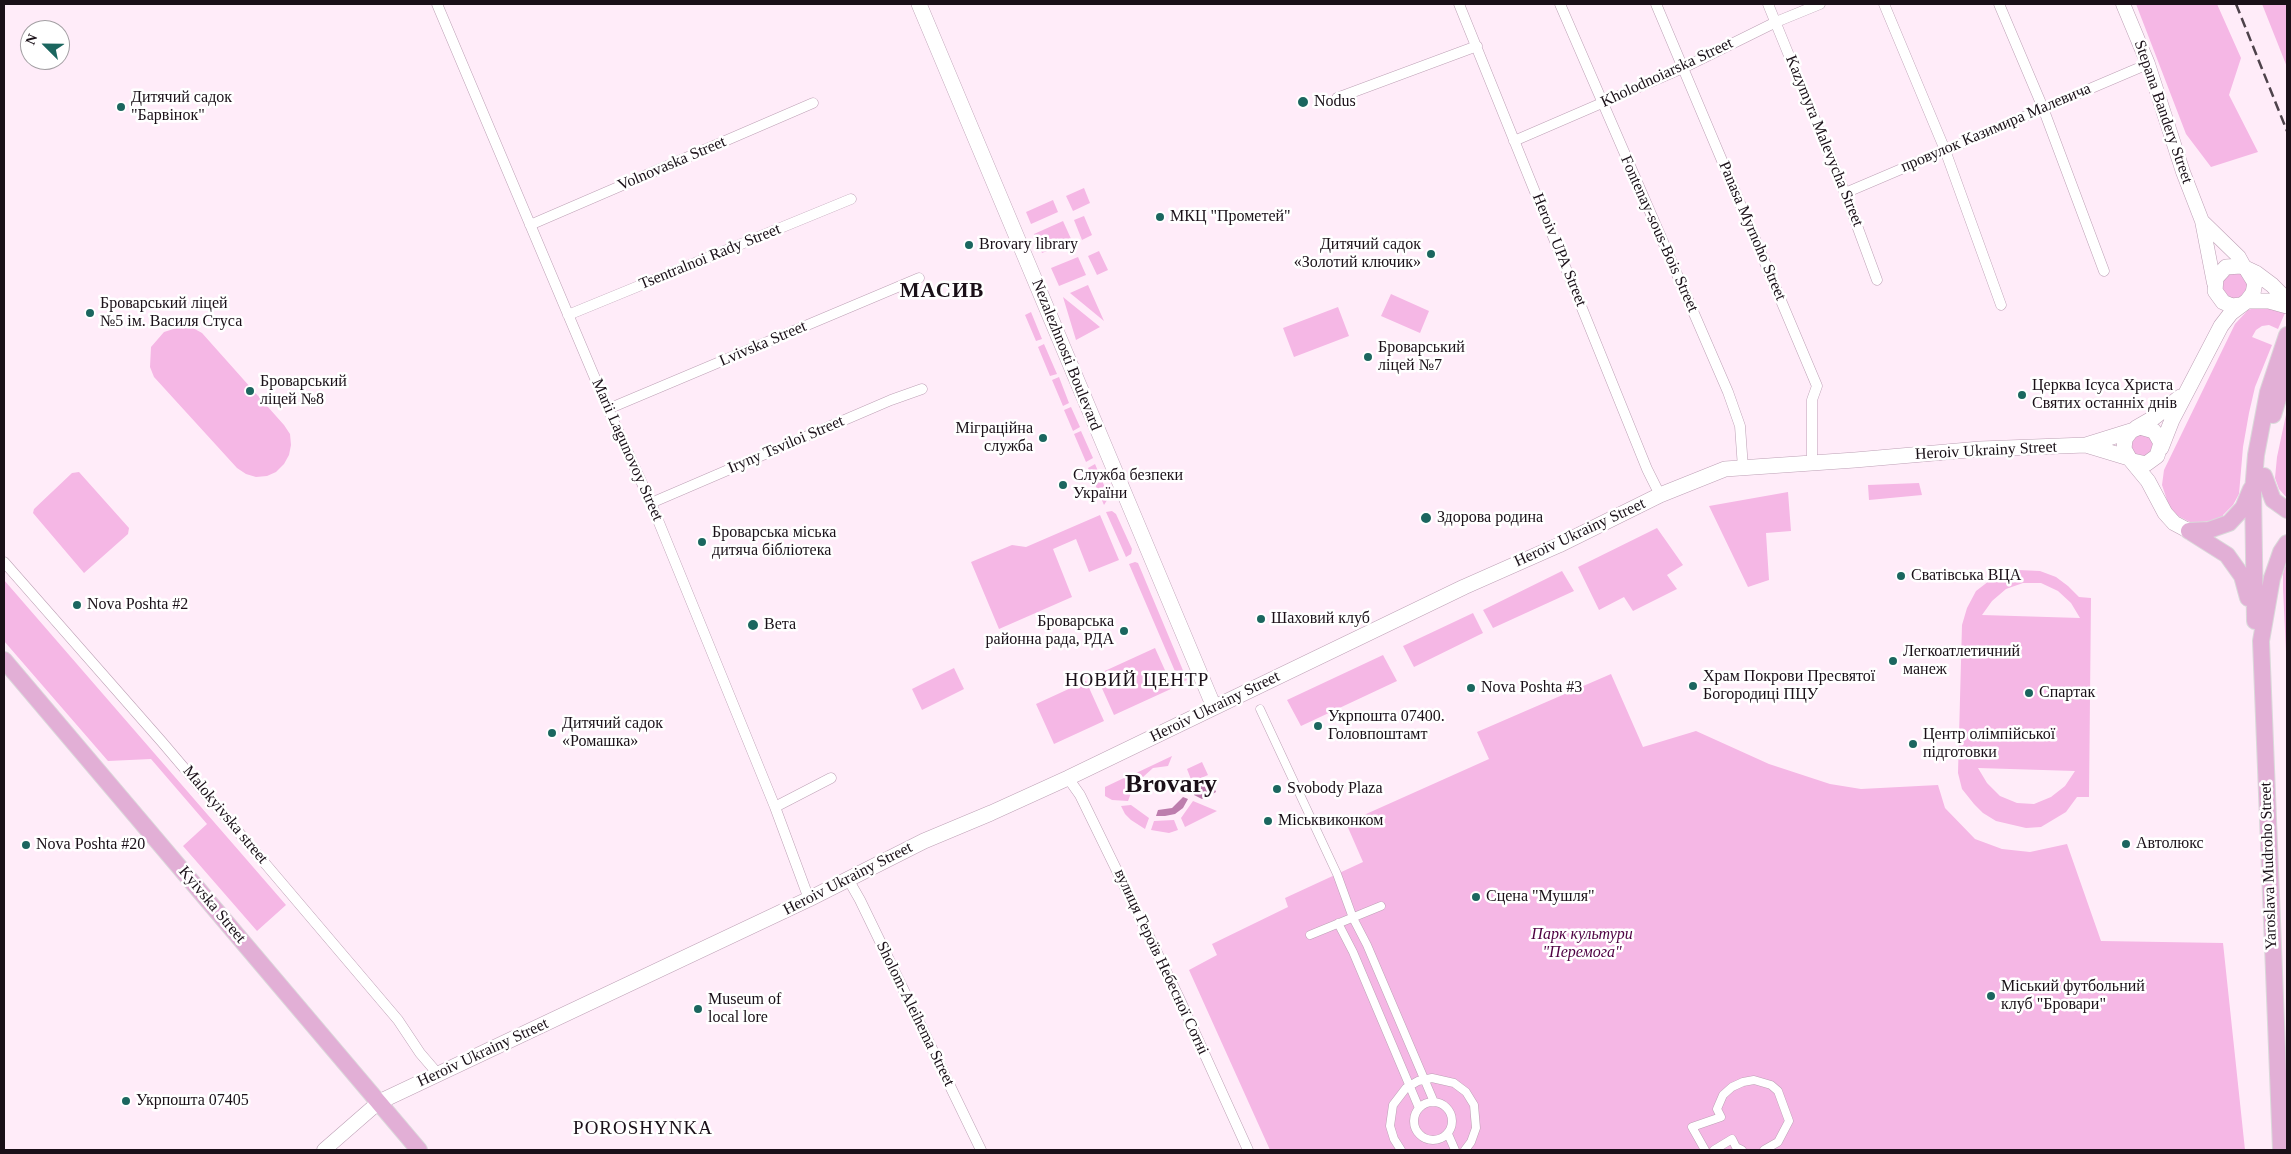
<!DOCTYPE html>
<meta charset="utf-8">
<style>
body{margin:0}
#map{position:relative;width:2291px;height:1154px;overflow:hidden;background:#ffecf9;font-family:Georgia,serif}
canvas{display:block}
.frame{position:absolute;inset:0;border:5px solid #1a1018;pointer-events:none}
.north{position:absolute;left:20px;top:20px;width:50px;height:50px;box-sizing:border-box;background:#fff;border:1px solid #a39fa3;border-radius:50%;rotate:293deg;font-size:14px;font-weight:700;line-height:20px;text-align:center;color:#1a1018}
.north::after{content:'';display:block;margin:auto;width:18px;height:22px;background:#1b665f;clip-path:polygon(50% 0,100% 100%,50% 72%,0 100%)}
</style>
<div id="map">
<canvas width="2291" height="1154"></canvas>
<div class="frame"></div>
<div class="north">N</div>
</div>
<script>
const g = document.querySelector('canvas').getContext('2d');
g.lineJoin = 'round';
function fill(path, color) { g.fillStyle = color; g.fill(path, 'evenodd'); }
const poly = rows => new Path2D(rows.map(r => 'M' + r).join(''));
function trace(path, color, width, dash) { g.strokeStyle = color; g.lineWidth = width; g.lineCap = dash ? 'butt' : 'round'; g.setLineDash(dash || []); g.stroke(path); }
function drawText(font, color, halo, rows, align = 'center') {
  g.font = font + ' Georgia,serif'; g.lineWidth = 5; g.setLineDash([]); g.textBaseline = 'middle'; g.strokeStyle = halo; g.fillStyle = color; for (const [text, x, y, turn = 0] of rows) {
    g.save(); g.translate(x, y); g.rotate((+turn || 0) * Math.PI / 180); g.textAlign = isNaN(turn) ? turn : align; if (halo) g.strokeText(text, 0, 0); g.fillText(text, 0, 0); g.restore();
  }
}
fill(poly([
 [2136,4,2217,4,2241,58,2229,95,2258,152,2211,167,2186,134],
 [2262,4,2287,4,2287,67],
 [1084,188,1090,203,1073,211,1066,196],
 [1053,200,1058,212,1031,224,1026,212],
 [1084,216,1092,235,1082,240,1074,220],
 [1063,221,1072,241,1042,253,1034,234],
 [1099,251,1108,270,1097,275,1088,256],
 [1078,257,1086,275,1059,286,1051,268],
 [2233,272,2242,274,2249,286,2237,301,2224,297,2220,281],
 [1088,285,1104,321,1070,293],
 [1391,294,1429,311,1420,333,1381,316],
 [1063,297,1100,327,1076,340],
 [2261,306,2285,313,2278,329,2269,325,2262,326,2256,330,2252,337,2272,345,2255,387,2249,413,2243,447,2239,494,2233,505,2223,515,2223,520,2192,523,2176,515,2169,506,2162,485,2164,470,2235,324,2248,310],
 [1338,307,1349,336,1294,357,1283,328],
 [1031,312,1042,339,1036,341,1025,315],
 [183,326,193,328,202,333,284,425,290,434,291,445,289,455,284,464,276,472,267,476,256,477,246,474,237,468,154,377,150,367,151,347,164,332],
 [1044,344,1057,374,1050,376,1038,347],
 [1059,377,1069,403,1063,406,1052,380],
 [1071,407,1080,427,1073,431,1064,410],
 [2287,410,2287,498,2279,489,2275,478,2277,457],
 [1081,431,1093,458,1086,462,1074,434],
 [2150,433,2155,449,2143,458,2131,452,2133,435],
 [1095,464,1109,497,1104,505,1088,468],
 [79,472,129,528,128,534,84,573,33,513,34,509,72,473],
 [1919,483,1922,495,1869,500,1868,485],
 [1788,492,1791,531,1766,533,1769,580,1748,587,1709,506],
 [1112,511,1116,514,1132,549,1131,554,1126,557,1106,512],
 [1100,515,1119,560,1089,572,1076,539,1053,549,1072,597,999,629,971,562,1012,545,1026,547],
 [1657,528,1683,565,1667,575,1677,589,1633,611,1624,597,1599,610,1578,567],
 [1135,562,1138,563,1187,680,1180,683,1129,564],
 [2287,562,2287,673,2283,589,2283,573],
 [2018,570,2040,571,2056,577,2068,586,2079,597,2091,598,2089,797,2077,797,2066,812,2041,827,2026,828,1996,821,1983,813,1974,804,1962,789,1958,773,1962,625,1967,608,1976,591,1989,581,2005,573],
 [2023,583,2041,583,2058,591,2071,603,2080,618,1982,615,1992,601,2006,589],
 [1978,768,2075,771,2065,786,2051,797,2034,804,2017,803,2000,796,1987,783],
 [1562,571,1574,591,1493,628,1483,610],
 [4,580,286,905,257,931,183,846,207,824,151,759,108,761,4,641],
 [1473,613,1483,633,1414,667,1403,646],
 [1155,648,1173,688,1114,715,1096,675],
 [1383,655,1397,681,1301,726,1287,700],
 [954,668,964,689,922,710,912,689],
 [1611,674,1643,747,1696,731,1769,764,1830,784,1861,789,1938,785,1945,808,1975,839,2002,849,2030,852,2067,844,2101,941,2223,943,2245,1150,1270,1150,1189,970,1217,955,1212,944,1288,907,1285,898,1363,862,1346,823,1489,759,1477,732],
 [1086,681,1104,721,1054,744,1036,704],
 [1172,756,1168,766,1153,768,1143,777,1134,774],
 [1202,762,1208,775,1192,782,1187,769],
 [1124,778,1131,780,1134,785,1128,801,1112,800,1105,796,1105,787],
 [1193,801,1217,811,1185,827,1181,818],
 [1131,805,1149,818,1145,829,1131,820,1125,814,1121,806],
 [1174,820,1178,830,1169,833,1151,830,1154,821]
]), '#f5b7e5');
fill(poly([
 [1210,779,1216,792,1202,799,1194,795,1195,787],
 [1183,797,1188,799,1183,808,1175,814,1165,816,1156,816,1158,810,1172,808]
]), '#bd7dad');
const pedestrian = poly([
 [1260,709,1337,874,1353,918,1367,945,1434,1102],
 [1338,923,1353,952,1419,1108],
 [1310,935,1381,906],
 '1414 1121a19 19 0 1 1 38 0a19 19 0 1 1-38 0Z',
 [1448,1134,1455,1150],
 [1401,1150,1394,1139,1390,1126,1393,1105,1406,1088,1418,1081,1432,1078,1454,1083,1466,1092,1474,1105,1476,1128,1471,1142,1465,1150],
 [1705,1150,1692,1127,1721,1117,1717,1109,1723,1095,1732,1087,1743,1082,1754,1080,1771,1085,1778,1091,1789,1121,1778,1142,1764,1150],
 [1714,1150,1732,1139,1736,1147,1742,1150]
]);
const minor = poly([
 [437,4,608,409,651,503,775,807,809,899],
 [1459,4,1647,469,1660,495],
 [1560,4,1728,392,1740,426,1743,468],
 [1656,4,1817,386,1812,400,1812,464],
 [1768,4,1845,193,1877,280],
 [1884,4,1945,150,2001,305],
 [1999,4,2043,108,2104,271],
 [1337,98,1477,46],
 [1514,141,1683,68,1776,22,1820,4],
 [1845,193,2148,64],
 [530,225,813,103],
 [568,315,851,199],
 [608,409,919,278],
 [651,503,891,400,922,389],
 [4,562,162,742,263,861,398,1020,420,1053,438,1074],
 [1068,778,1080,795,1180,1000,1248,1150],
 [775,807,831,778],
 [848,879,860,900,981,1150]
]);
const tertiary = poly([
 [2123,4,2148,64,2183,172,2202,221,2214,283],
 [2202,221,2239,257,2245,268],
 [324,1150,379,1102]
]);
const secondary = poly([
 [919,4,1214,707],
 [2247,301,2269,301,2287,306],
 [2241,305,2232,306,2223,302,2215,291,2216,278,2226,267,2241,266,2256,273,2272,285,2287,300],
 [2136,428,2155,417,2180,397],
 [2086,445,2129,458],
 [2161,448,2172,420,2221,326,2231,313,2247,301,2253,293,2255,283,2247,270],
 [2133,461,2146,464,2157,456,2161,443,2154,431,2140,427,2131,431,2125,439,2124,449,2129,458,2148,481,2165,513,2174,523,2189,531],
 [379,1102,809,899,924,841,991,813,1068,778,1464,587,1559,545,1660,495,1725,469,1855,460,1980,449,2086,445,2131,431]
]);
const primary = poly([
 [2273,415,2287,370],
 [2264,476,2273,500,2287,510],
 [2189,531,2227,555,2242,576,2248,598],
 [2189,531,2209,530,2229,523,2243,508,2251,489],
 [2255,621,2253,491,2256,455,2268,392,2287,335],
 [4,660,419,1150],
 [2281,1150,2261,641,2272,578,2281,552,2287,543]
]);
trace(pedestrian, '#bda0b5', 9);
trace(minor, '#bda0b5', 11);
trace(tertiary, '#bda0b5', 15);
trace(secondary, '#bda0b5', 16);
trace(primary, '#dad9da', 18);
trace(pedestrian, '#fff', 8);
trace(minor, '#fff', 10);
trace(tertiary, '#fff', 14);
trace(secondary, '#fff', 15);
trace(primary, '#e2afd6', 16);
trace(poly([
 [2236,4,2287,131]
]), '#4e424b', 2.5, [10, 5]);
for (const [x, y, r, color] of [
 [1303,102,6,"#1b665f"],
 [121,107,5,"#1b665f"],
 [1160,217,5,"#1b665f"],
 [969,245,5,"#1b665f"],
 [1431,254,5,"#1b665f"],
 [90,313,5,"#1b665f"],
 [1368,357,5,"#1b665f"],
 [250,391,5,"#1b665f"],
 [2022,395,5,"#1b665f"],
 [1043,438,5,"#1b665f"],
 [1063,485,5,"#1b665f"],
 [1426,518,6,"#1b665f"],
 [702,542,5,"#1b665f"],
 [1901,576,5,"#1b665f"],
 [77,605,5,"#1b665f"],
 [1261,619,5,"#1b665f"],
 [753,625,6,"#1b665f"],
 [1124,631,5,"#1b665f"],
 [1893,661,5,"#1b665f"],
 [1693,686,5,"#1b665f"],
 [1471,688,5,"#1b665f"],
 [2029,693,5,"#1b665f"],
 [1318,726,5,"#1b665f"],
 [552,733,5,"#1b665f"],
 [1913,744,5,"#1b665f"],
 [1277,789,5,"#1b665f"],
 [1268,821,5,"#1b665f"],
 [2126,844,5,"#1b665f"],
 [26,845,5,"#1b665f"],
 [1476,897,5,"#1b665f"],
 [1991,996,5,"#1b665f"],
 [698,1009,5,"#1b665f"],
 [126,1101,5,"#1b665f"]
]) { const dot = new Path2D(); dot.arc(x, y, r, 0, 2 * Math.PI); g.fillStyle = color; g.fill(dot); trace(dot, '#fff', 2); }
drawText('16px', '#1a1018', '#fff', [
 ["Kholodnoiarska Street",1667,73,-25],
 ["Stepana Bandery Street",2163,112,71],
 ["провулок Казимира Малевича",1996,128,-23],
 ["Kazymyra Malevycha Street",1824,141,68],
 ["Volnovaska Street",672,164,-23],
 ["Panasa Myrnoho Street",1752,231,67],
 ["Fontenay-sous-Bois Street",1659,234,66],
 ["Heroiv UPA Street",1559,250,68],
 ["Tsentralnoi Rady Street",710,257,-22],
 ["Lvivska Street",763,344,-23],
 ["Nezalezhnosti Boulevard",1066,355,68],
 ["Iryny Tsviloi Street",786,445,-23],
 ["Marii Lagunovoy Street",627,450,66],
 ["Heroiv Ukrainy Street",1986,451,-3],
 ["Heroiv Ukrainy Street",1580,533,-25],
 ["Heroiv Ukrainy Street",1215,707,-26],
 ["Malokyivska street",225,815,50],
 ["Yaroslava Mudroho Street",2269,866,-92],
 ["Heroiv Ukrainy Street",848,879,-27],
 ["Kyivska Street",212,905,50],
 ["вулиця Героїв Небесної Сотні",1161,962,65],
 ["Sholom-Aleihema Street",915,1014,64],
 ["Heroiv Ukrainy Street",483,1053,-25]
]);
drawText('16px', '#1a1018', '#fff', [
 ["Дитячий садок",131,98],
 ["\"Барвінок\"",131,116],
 ["Nodus",1314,102],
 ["МКЦ \"Прометей\"",1170,217],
 ["Brovary library",979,245],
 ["Дитячий садок",1421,245,"right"],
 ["«Золотий ключик»",1421,263,"right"],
 ["Броварський ліцей",100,304],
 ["№5 ім. Василя Стуса",100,322],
 ["Броварський",1378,348],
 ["ліцей №7",1378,366],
 ["Броварський",260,382],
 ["ліцей №8",260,400],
 ["Церква Ісуса Христа",2032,386],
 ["Святих останніх днів",2032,404],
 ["Міграційна",1033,429,"right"],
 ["служба",1033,447,"right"],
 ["Служба безпеки",1073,476],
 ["України",1073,494],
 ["Здорова родина",1437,518],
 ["Броварська міська",712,533],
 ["дитяча бібліотека",712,551],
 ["Сватівська ВЦА",1911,576],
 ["Nova Poshta #2",87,605],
 ["Шаховий клуб",1271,619],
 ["Броварська",1114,622,"right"],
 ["районна рада, РДА",1114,640,"right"],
 ["Вета",764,625],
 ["Легкоатлетичний",1903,652],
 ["манеж",1903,670],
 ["Храм Покрови Пресвятої",1703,677],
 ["Богородиці ПЦУ",1703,695],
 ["Nova Poshta #3",1481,688],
 ["Спартак",2039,693],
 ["Укрпошта 07400.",1328,717],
 ["Головпоштамт",1328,735],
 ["Дитячий садок",562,724],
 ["«Ромашка»",562,742],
 ["Центр олімпійської",1923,735],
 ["підготовки",1923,753],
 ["Svobody Plaza",1287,789],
 ["Міськвиконком",1278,821],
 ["Автолюкс",2136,844],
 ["Nova Poshta #20",36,845],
 ["Сцена \"Мушля\"",1486,897],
 ["Міський футбольний",2001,987],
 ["клуб \"Бровари\"",2001,1005],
 ["Museum of",708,1000],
 ["local lore",708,1018],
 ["Укрпошта 07405",136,1101]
], 'left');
drawText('italic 16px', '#4e0042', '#fff', [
 ["Парк культури",1582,935],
 ["\"Перемога\"",1582,953]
]);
g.letterSpacing = '1px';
drawText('19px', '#1a1018', '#fff', [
 ["НОВИЙ ЦЕНТР",1137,681],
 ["POROSHYNKA",643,1129]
]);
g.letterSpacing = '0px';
g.letterSpacing = '1px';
drawText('bold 21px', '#1a1018', '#fff', [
 ["МАСИВ",942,292]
]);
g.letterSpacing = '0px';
drawText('bold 26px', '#1a1018', '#fff', [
 ["Brovary",1171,785]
]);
</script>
